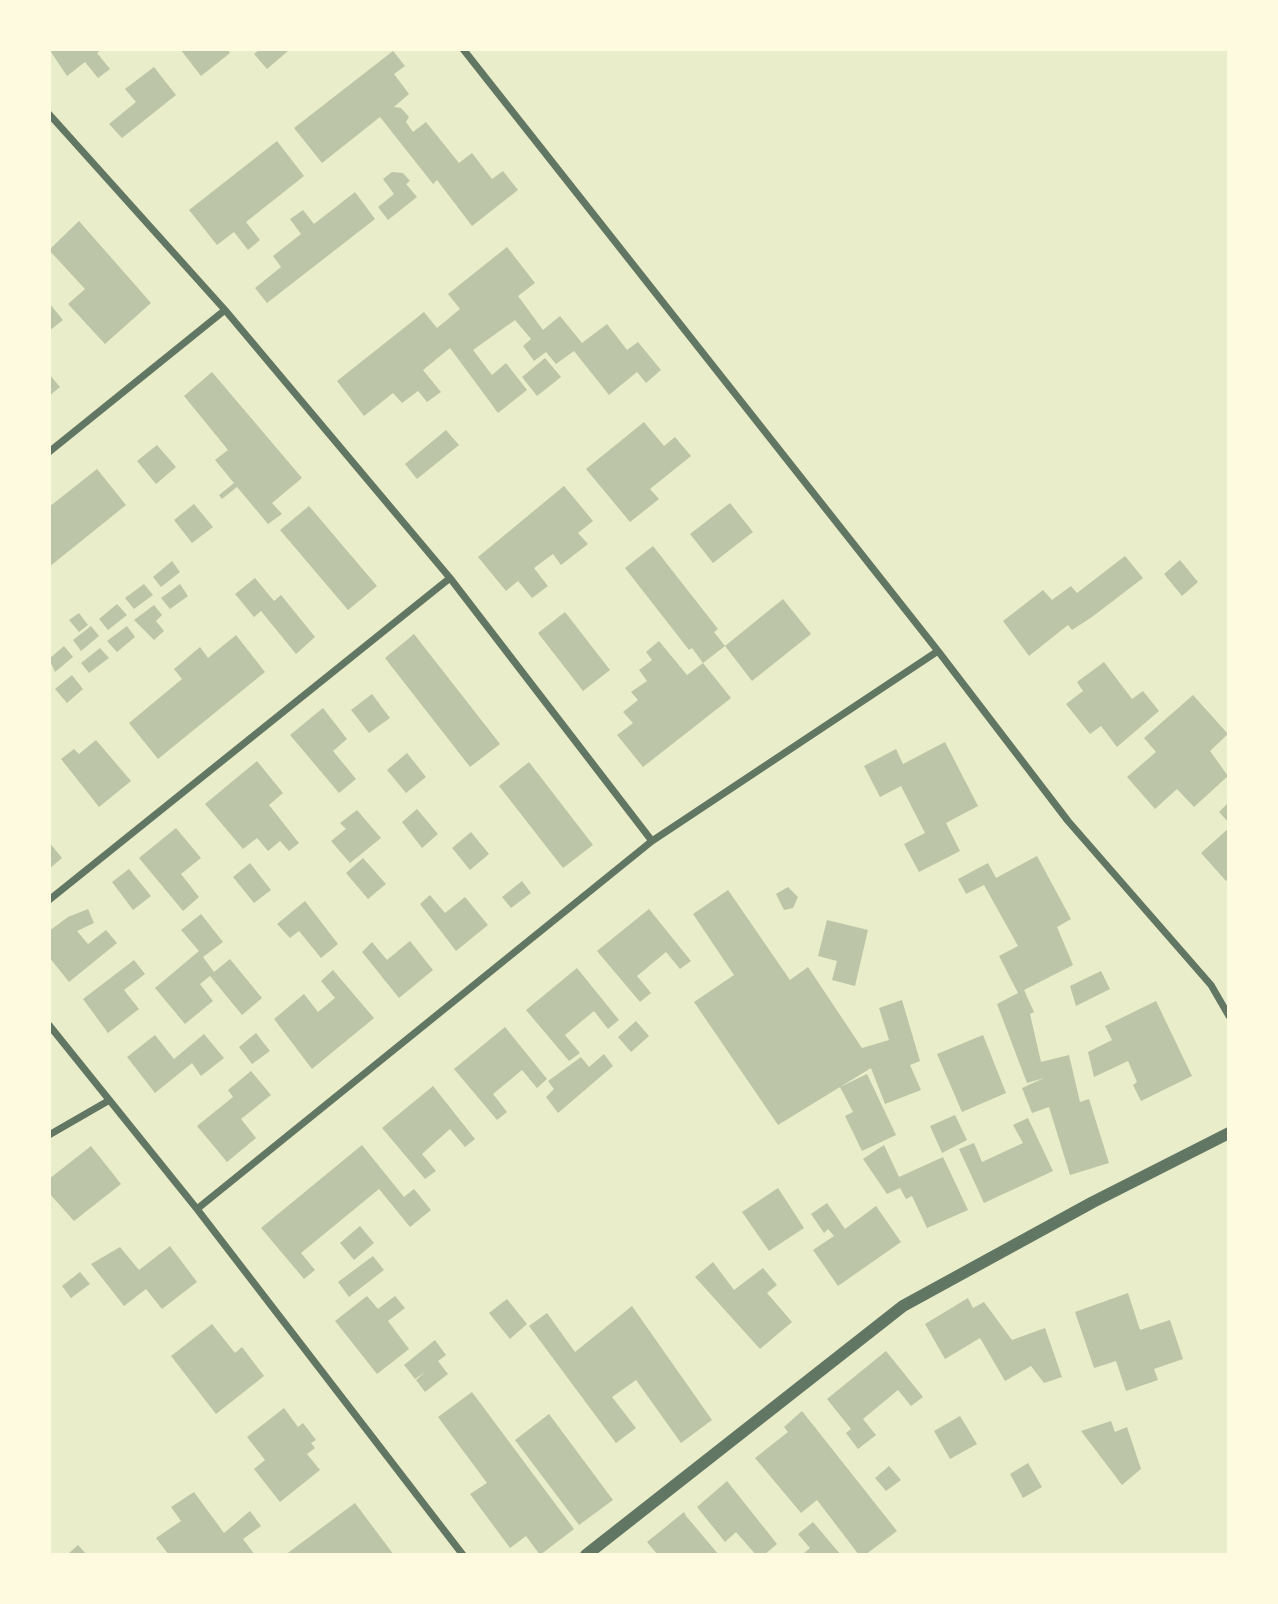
<!DOCTYPE html>
<style>
body{margin:0}
#map{position:relative;width:1278px;height:1604px;overflow:hidden;background:#e9edc9;font-family:Bitter,serif}
canvas{display:block}
.frame{position:absolute;inset:0;border:51px solid #fefae0;pointer-events:none}
</style>
<div id="map">
<canvas width="1278" height="1604"></canvas>
<div class="frame"></div>
</div>
<script>
const g = document.querySelector('canvas').getContext('2d');
g.lineJoin = 'round';
function fill(path, color) { g.fillStyle = color; g.fill(path, 'evenodd'); }
const poly = rows => new Path2D(rows.map(r => 'M' + r).join(''));
function trace(path, color, width, dash) { g.strokeStyle = color; g.lineWidth = width; g.lineCap = dash ? 'butt' : 'round'; g.setLineDash(dash || []); g.stroke(path); }
fill(poly([
 [49,49,102,49,97,53,110,69,98,78,85,62,67,76],
 [180,49,227,49,230,53,201,76],
 [260,49,286,49,288,51,267,69,254,54],
 [393,51,405,66,394,74,409,94,394,107,401,108,409,117,406,122,413,132,426,122,459,163,472,153,492,179,503,171,518,190,472,226,437,180,433,184,380,117,322,163,294,128],
 [154,67,176,95,122,138,109,124,136,102,125,89],
 [277,141,304,176,246,222,260,240,248,250,234,232,217,245,189,210],
 [392,172,403,173,410,181,406,184,417,197,388,220,378,207,394,194,383,179],
 [355,192,375,219,267,303,255,288,281,267,273,256,301,234,290,219,303,210,314,224],
 [79,221,151,303,105,344,68,304,85,289,49,250],
 [507,247,535,283,518,296,543,330,560,316,582,343,607,324,627,350,638,342,661,370,646,383,637,372,609,395,574,351,556,364,546,352,534,361,523,346,531,339,515,320,473,350,492,375,506,363,527,390,498,413,450,348,423,370,441,392,427,402,418,391,402,403,393,393,364,416,337,381,424,312,437,328,448,319,460,309,448,294],
 [49,303,63,320,49,331],
 [545,358,561,377,537,396,522,377],
 [212,372,302,478,272,503,282,514,268,524,237,487,222,499,219,495,234,483,215,460,228,450,184,396],
 [49,374,60,387,49,396],
 [644,422,664,446,675,437,691,456,650,489,659,499,630,522,586,469],
 [446,430,459,445,417,479,405,464],
 [157,445,176,467,156,484,137,461],
 [97,469,126,505,49,567,49,507],
 [564,486,593,521,578,533,588,544,561,565,553,554,534,568,548,586,532,598,518,581,506,591,478,557],
 [730,503,753,532,713,563,690,534],
 [194,504,213,527,192,543,174,520],
 [309,506,377,586,348,610,280,530],
 [653,546,718,629,714,632,725,646,703,663,692,648,689,650,625,568],
 [1125,556,1143,578,1092,617,1072,630,1068,625,1029,656,1003,621,1043,590,1052,600,1071,586,1077,593],
 [1180,560,1198,582,1182,596,1164,574],
 [172,561,180,572,161,587,153,577],
 [255,578,274,601,281,595,315,637,296,654,261,611,254,617,235,594],
 [144,584,153,595,134,609,125,598],
 [180,584,188,596,170,609,161,598],
 [783,599,811,634,752,681,725,646],
 [117,604,127,615,108,630,99,619],
 [154,605,162,615,156,621,164,631,154,640,134,620],
 [565,612,610,670,583,691,538,633],
 [79,613,88,625,79,632,69,620],
 [91,626,99,636,81,651,73,640],
 [127,626,135,637,117,652,107,641],
 [414,634,500,744,470,767,385,658],
 [236,635,265,672,158,759,129,723,182,679,174,669,200,647,208,658],
 [659,641,687,675,703,663,731,698,643,767,617,735,633,723,623,712,638,700,631,692,647,681,639,670,652,660,646,652],
 [64,646,73,657,55,672,49,659],
 [100,648,109,658,89,673,81,663],
 [1104,662,1132,699,1143,691,1159,711,1117,747,1101,726,1090,734,1066,704,1083,691,1077,682],
 [72,675,83,689,67,703,55,689],
 [372,694,390,718,369,733,351,710],
 [1193,695,1228,734,1210,751,1228,776,1194,807,1177,789,1155,809,1127,777,1156,752,1144,738],
 [323,708,347,739,333,751,356,779,339,793,290,735],
 [96,740,131,781,99,807,61,759,74,749,79,754],
 [945,742,978,806,946,823,960,851,919,872,904,844,925,833,901,786,880,797,864,766,896,749,903,764],
 [407,753,426,777,406,793,387,770],
 [257,761,283,793,269,805,299,843,289,851,280,841,268,851,257,838,243,849,205,804],
 [529,762,593,845,563,868,499,786],
 [1229,802,1229,823,1219,812],
 [417,809,438,834,422,848,402,822],
 [357,810,381,838,350,863,331,841,346,829,340,823],
 [176,828,201,858,181,874,199,897,183,911,139,858],
 [1229,828,1229,878,1226,881,1201,853],
 [471,832,489,854,470,870,452,848],
 [49,842,62,858,49,869],
 [1037,856,1071,919,1057,927,1073,965,1024,990,1034,1012,1030,1014,1041,1062,1069,1055,1080,1102,1089,1099,1109,1163,1070,1175,1049,1107,1032,1113,1022,1088,1044,1078,1027,1083,997,1004,1018,993,999,956,1018,946,984,885,966,894,958,879,988,863,996,878],
 [363,858,386,884,368,899,346,873],
 [250,863,271,890,254,903,233,877],
 [129,869,151,896,133,910,112,882],
 [522,881,531,893,511,908,502,897],
 [788,887,798,897,793,908,784,910,776,894],
 [728,890,790,980,808,967,862,1048,889,1040,879,1008,902,1000,920,1061,910,1065,921,1090,885,1104,871,1068,778,1125,694,1002,734,975,693,914],
 [430,895,445,913,465,897,488,925,456,951,420,904],
 [305,901,338,944,321,958,299,931,290,938,277,924],
 [88,909,94,923,77,931,88,944,106,930,117,943,69,982,49,957,49,931,68,917],
 [649,909,691,961,680,969,666,952,637,976,651,993,640,1002,597,951],
 [201,914,223,942,203,957,214,972,230,959,262,998,242,1015,210,976,200,984,213,1001,185,1024,155,988,199,951,181,930],
 [827,920,868,930,855,986,832,980,837,961,818,956],
 [410,941,433,970,399,998,362,952,372,942,387,960],
 [134,960,145,974,124,990,139,1009,108,1033,83,999],
 [577,968,619,1020,608,1029,594,1011,565,1035,580,1053,569,1061,526,1010],
 [333,970,374,1018,312,1069,274,1019,304,994,318,1012,335,998,321,981],
 [1101,971,1110,989,1076,1006,1070,986],
 [1156,1001,1192,1076,1141,1101,1133,1085,1137,1082,1128,1061,1094,1077,1088,1052,1112,1040,1105,1026],
 [636,1021,649,1036,631,1052,618,1037],
 [505,1027,547,1079,537,1088,522,1070,493,1094,507,1112,497,1120,454,1069],
 [256,1033,270,1051,252,1064,239,1047],
 [204,1034,224,1058,201,1076,192,1063,155,1093,127,1057,155,1035,174,1059],
 [983,1035,1006,1093,962,1112,937,1054],
 [604,1054,613,1066,558,1113,546,1097,554,1089,548,1081,581,1057,589,1067],
 [251,1071,271,1095,241,1119,256,1138,227,1162,197,1126,233,1097,228,1090],
 [867,1074,896,1135,862,1151,845,1116,853,1112,840,1087],
 [433,1086,475,1139,465,1147,450,1129,422,1154,436,1171,425,1179,382,1128],
 [955,1115,967,1140,942,1153,930,1126],
 [1028,1118,1053,1171,984,1203,959,1149,974,1143,982,1162,1023,1143,1013,1125],
 [362,1145,404,1197,414,1189,431,1210,410,1227,379,1189,301,1253,315,1270,304,1279,261,1228],
 [884,1145,899,1177,943,1157,968,1210,927,1228,912,1196,906,1199,900,1188,887,1194,863,1159],
 [91,1146,121,1184,74,1221,49,1193,49,1179],
 [778,1188,804,1228,769,1251,742,1212],
 [827,1203,845,1229,876,1206,901,1242,838,1286,813,1250,834,1236,828,1229,824,1233,811,1214],
 [360,1226,374,1243,354,1260,340,1243],
 [170,1246,197,1282,162,1309,146,1289,124,1306,91,1264,120,1247,139,1270],
 [373,1256,384,1270,349,1297,338,1282],
 [713,1262,734,1290,763,1268,777,1285,767,1293,792,1322,760,1349,695,1277],
 [80,1272,90,1284,71,1298,62,1286],
 [1128,1293,1140,1330,1170,1320,1183,1359,1154,1369,1158,1380,1126,1391,1116,1361,1094,1368,1075,1312],
 [367,1296,378,1309,395,1296,405,1308,388,1321,409,1349,377,1374,335,1321],
 [968,1298,973,1308,984,1302,1012,1340,1045,1328,1062,1377,1044,1383,1031,1366,1005,1381,980,1338,945,1359,925,1324],
 [507,1299,527,1324,510,1339,489,1313],
 [632,1306,712,1420,681,1443,636,1380,612,1397,636,1428,616,1443,529,1326,547,1313,575,1352],
 [212,1324,235,1353,242,1347,264,1376,216,1414,171,1356],
 [435,1340,446,1355,438,1361,448,1374,425,1392,416,1380,425,1372,415,1379,404,1365],
 [886,1351,923,1397,911,1406,898,1390,863,1419,876,1435,858,1449,846,1433,851,1429,827,1399],
 [472,1392,574,1529,540,1555,526,1536,510,1548,470,1494,487,1483,438,1417],
 [284,1408,298,1427,303,1423,316,1440,311,1443,315,1448,307,1454,320,1470,280,1502,254,1469,265,1460,247,1437],
 [802,1411,897,1531,865,1555,859,1555,817,1500,801,1513,755,1458,788,1432,784,1427],
 [549,1414,613,1500,579,1525,515,1440],
 [960,1416,977,1444,950,1459,934,1431],
 [1111,1421,1115,1432,1127,1427,1141,1469,1122,1485,1081,1431],
 [1028,1463,1042,1487,1023,1498,1010,1474],
 [889,1466,901,1480,886,1491,875,1478],
 [727,1481,777,1544,764,1555,756,1555,736,1532,725,1542,697,1507],
 [194,1492,224,1533,250,1511,261,1526,243,1539,255,1555,169,1555,156,1538,181,1521,171,1507],
 [355,1503,394,1555,285,1555],
 [684,1512,686,1516,719,1555,658,1555,647,1542],
 [813,1522,841,1555,802,1555,810,1548,798,1534],
 [78,1545,87,1555,67,1555]
]), '#bcc5a7');
trace(poly([
 [463,49,938,651,1068,821,1211,985,1229,1016],
 [49,114,225,310,450,578,652,841],
 [49,452,225,310],
 [49,900,450,578],
 [49,1025,197,1209,463,1555],
 [49,1135,108,1101],
 [197,1209,652,841,938,651]
]), '#617663', 7);
trace(poly([
 [586,1555,903,1306,1093,1202,1229,1133]
]), '#617663', 12);
</script>
